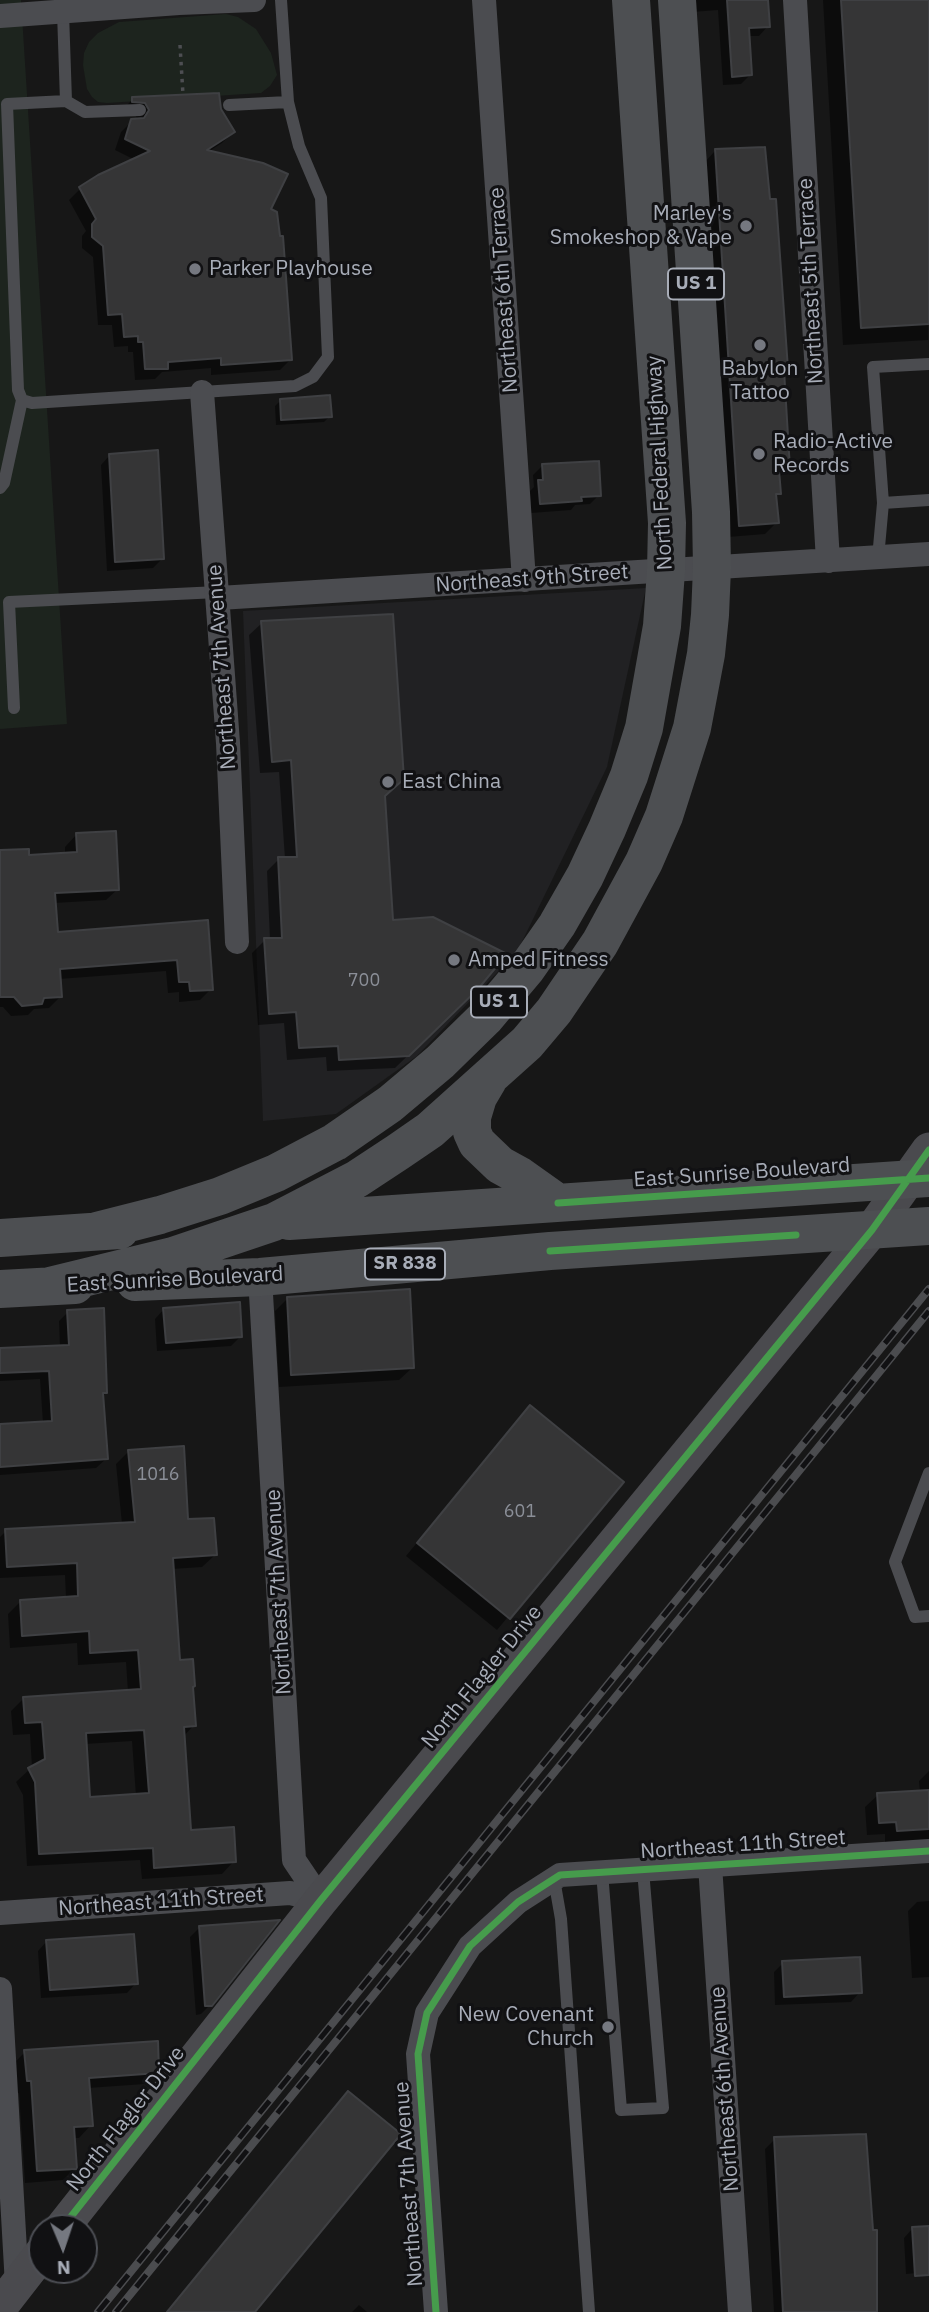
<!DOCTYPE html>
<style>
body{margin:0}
#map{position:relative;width:929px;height:2312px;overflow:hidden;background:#171717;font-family:"IBM Plex Sans",sans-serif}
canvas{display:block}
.north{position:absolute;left:28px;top:2214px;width:70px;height:70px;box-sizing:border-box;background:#111113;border:2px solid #4d4f55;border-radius:50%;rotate:178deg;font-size:19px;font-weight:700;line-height:28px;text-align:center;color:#a8adb8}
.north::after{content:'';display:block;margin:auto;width:24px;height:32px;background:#757880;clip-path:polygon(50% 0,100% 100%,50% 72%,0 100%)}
</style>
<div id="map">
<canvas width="929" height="2312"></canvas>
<div class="north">N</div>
</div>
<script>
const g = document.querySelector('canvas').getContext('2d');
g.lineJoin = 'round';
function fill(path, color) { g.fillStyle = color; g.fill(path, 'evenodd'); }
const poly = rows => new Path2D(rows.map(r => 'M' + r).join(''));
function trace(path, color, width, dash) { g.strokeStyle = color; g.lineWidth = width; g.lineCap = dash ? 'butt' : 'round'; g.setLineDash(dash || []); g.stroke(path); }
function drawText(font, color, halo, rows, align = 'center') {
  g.font = font + ' "IBM Plex Sans",sans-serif'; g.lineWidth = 6; g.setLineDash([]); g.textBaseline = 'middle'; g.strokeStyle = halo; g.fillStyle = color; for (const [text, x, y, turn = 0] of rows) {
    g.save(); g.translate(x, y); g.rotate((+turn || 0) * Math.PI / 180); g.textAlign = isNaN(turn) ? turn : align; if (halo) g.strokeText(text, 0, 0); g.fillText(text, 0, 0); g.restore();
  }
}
fill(poly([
 [646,588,607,767,517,952,417,1056,336,1114,263,1121,243,611]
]), '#212123');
fill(poly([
 [0,0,21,0,67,724,0,729],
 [226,14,238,17,256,29,271,53,277,75,270,86,261,93,107,103,98,102,92,97,87,89,83,65,84,53,89,42,98,33,119,22]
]), '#1d241e');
fill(poly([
 [692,0,766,0,768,26,759,36,747,36,750,75,741,84,723,85,718,10,692,12],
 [823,0,929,0,928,340,843,345],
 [133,99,220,110,233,132,222,143,208,152,269,209,291,359,280,370,211,375,211,368,162,372,155,379,135,380,133,352,128,352,128,346,114,347,112,325,98,325,93,257,82,248,82,236,86,231,69,200,80,189,99,177,135,160,115,150,121,132,132,121,138,120,134,113,122,110],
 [715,151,786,369,782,373,788,468,778,479,779,493,775,497,777,522,765,534,728,537,703,164],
 [281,400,330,416,324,422,276,425,275,406],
 [110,455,163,558,153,568,107,571,101,465],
 [543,465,599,495,590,504,575,505,571,510,531,513,530,491,534,487,533,475],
 [262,623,383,796,392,922,477,988,395,1068,327,1071,326,1057,287,1060,284,1023,258,1025,252,953,265,940,270,940,267,871,279,859,285,859,279,772,260,773,249,635],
 [76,835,118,889,106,900,54,903,56,933,206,922,211,989,200,1000,179,1002,179,992,168,993,166,971,59,979,61,996,49,1008,34,1009,28,1015,11,1016,3,1007,0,1007,0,852,28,857,65,855,65,847],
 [288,1298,412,1368,399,1380,279,1387,275,1311],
 [164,1309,241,1336,231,1346,157,1351,155,1319],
 [68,1312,106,1393,102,1397,106,1459,96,1468,0,1475,0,1426,43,1423,40,1379,0,1381,0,1350,60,1347,59,1321],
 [518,1420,621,1482,497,1630,406,1556],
 [129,1451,215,1555,202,1567,172,1569,178,1662,191,1688,194,1725,183,1737,189,1832,234,1861,222,1874,142,1879,140,1860,27,1866,23,1795,16,1782,32,1767,30,1734,13,1735,11,1711,24,1698,128,1692,126,1662,78,1665,77,1643,10,1648,8,1614,21,1601,66,1598,65,1575,0,1578,0,1537,6,1531,122,1524,116,1464],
 [132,1741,136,1796,88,1799,85,1744],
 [929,1771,929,1840,885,1842,885,1834,867,1835,865,1807,878,1795,920,1792,919,1781],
 [929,1901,929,1977,912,1978,908,1911,917,1902],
 [199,1928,211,2004,201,2014,196,2015,190,1937],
 [47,1941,136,1983,127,1993,41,1998,38,1951],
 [783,1963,860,1992,851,2002,775,2005,774,1972],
 [25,2052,157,2072,145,2084,88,2088,91,2125,79,2138,73,2138,75,2168,63,2180,25,2183,19,2093,15,2093,13,2064],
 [348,2094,253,2312,167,2312,335,2106],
 [775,2139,876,2312,774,2312,765,2149],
 [929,2227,929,2272,906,2274,904,2238,913,2228],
 [359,2305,367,2312,352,2312]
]), '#0007');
const building = poly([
 [727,0,768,0,770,27,749,28,752,75,732,77,727,0],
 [841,0,929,0,929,324,861,328,841,0],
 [219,93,221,109,235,132,207,150,263,163,288,174,271,209,277,212,280,236,283,236,292,360,221,365,221,358,168,362,168,369,145,369,143,342,138,342,138,336,124,337,122,314,108,315,103,246,92,237,92,224,96,219,79,187,98,175,150,151,125,139,131,119,144,118,149,110,145,103,132,102,132,97,219,93],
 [765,147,770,199,776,199,788,369,784,370,790,469,779,470,781,494,776,494,779,523,739,526,715,149,765,147],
 [330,395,332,417,281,420,280,399,330,395],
 [158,450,164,559,115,562,109,454,158,450],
 [599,461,601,496,581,497,582,501,540,504,538,480,543,480,542,464,599,461],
 [393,614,404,779,385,796,393,920,433,917,507,954,478,989,409,1056,339,1060,338,1046,299,1048,296,1012,269,1014,264,938,282,938,278,857,297,857,291,760,272,762,261,621,393,614],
 [116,831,119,890,55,893,58,932,208,920,213,990,190,991,189,982,179,982,177,960,60,969,62,997,44,998,42,1004,22,1006,14,997,0,997,0,850,29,849,29,855,77,852,76,833,116,831],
 [410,1289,414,1368,291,1375,287,1297,410,1289],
 [240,1302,242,1337,166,1343,163,1308,240,1302],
 [104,1308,107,1393,103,1393,108,1459,0,1467,0,1424,52,1421,49,1371,0,1373,0,1348,69,1345,67,1310,104,1308],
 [530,1405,624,1482,510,1619,417,1543,530,1405],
 [184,1446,188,1519,214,1518,217,1555,173,1558,180,1660,193,1659,195,1686,193,1687,196,1726,184,1727,191,1830,234,1827,236,1862,154,1868,153,1848,39,1854,35,1782,28,1768,45,1759,42,1722,25,1723,23,1697,141,1689,138,1650,90,1653,89,1631,22,1636,20,1600,78,1596,77,1563,7,1567,5,1529,135,1522,128,1450,184,1446],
 [144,1730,149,1793,90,1797,86,1733,144,1730],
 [929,1790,929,1829,897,1831,896,1822,879,1823,877,1793,929,1790],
 [280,1920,212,2006,205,2006,199,1926,280,1920],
 [134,1934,138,1984,50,1990,46,1940,134,1934],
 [860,1957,862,1993,784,1997,782,1961,860,1957],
 [158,2041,159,2073,89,2078,93,2126,74,2127,77,2169,37,2171,31,2081,27,2081,24,2050,158,2041],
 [348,2091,401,2134,255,2312,167,2312,348,2091],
 [866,2134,873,2230,877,2230,877,2312,783,2312,774,2137,866,2134],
 [929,2226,929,2275,915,2276,912,2227,929,2226]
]);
fill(building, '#353536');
trace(building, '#3f4043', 2);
trace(poly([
 [180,45,183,95]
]), '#4d4e52', 3.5, [3.5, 5]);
trace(poly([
 [63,12,66,101,7,104,18,390,22,400,32,403,295,386,313,377,328,357,321,198,299,146,288,102,281,0],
 [66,101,85,112,140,110],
 [229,105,288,102],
 [0,488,4,483,22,400],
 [883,503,873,367,929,364],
 [878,558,883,503,929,500],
 [14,708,9,602,218,592],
 [929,1473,895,1562,915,1617,929,1616],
 [602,1872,621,2110,663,2108,643,1870],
 [554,1879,561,1919,589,2312]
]), '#4b4c50', 12);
trace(poly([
 [484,0,524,580],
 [795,0,828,561],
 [0,16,179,3,254,0],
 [202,392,228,743,237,942],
 [219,598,929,554],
 [260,1277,294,1860,321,1900],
 [710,1865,740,2312],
 [0,1913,290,1893,321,1900],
 [0,1989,17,2285],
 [436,2312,418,2054,427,2013,470,1946,518,1902,560,1875,929,1851]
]), '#4b4c50', 24);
trace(poly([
 [62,2228,321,1900,872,1230,929,1150],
 [0,2307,42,2253]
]), '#4a4a4e', 35);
trace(poly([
 [488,1080,478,1097,472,1117,472,1132,477,1143,500,1165,520,1176,558,1203],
 [289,1221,929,1178],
 [97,1231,160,1215,220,1196,276,1173,335,1142,390,1104,440,1062,485,1018,527,968,557,925,585,876,607,829,629,776,644,728,662,626,666,571,667,523,631,0],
 [0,1238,120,1230],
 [135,1282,260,1277,550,1251,929,1226],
 [50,1286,173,1256,274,1222,357,1179,398,1152,430,1130,527,1043,554,1011,600,943,644,862,664,816,692,728,706,654,710,615,712,568,711,512,677,0],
 [0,1289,75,1285]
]), '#4d4f52', 38);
const rail = poly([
 [98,2312,929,1289],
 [116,2312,929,1311]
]);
trace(rail, '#4b4c4f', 8);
trace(rail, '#111113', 5, [16]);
trace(poly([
 [558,1203,929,1178],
 [550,1251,796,1235],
 [62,2228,321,1900,872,1230,929,1150],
 [436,2312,418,2054,427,2013,470,1946,518,1902,560,1875,929,1851]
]), '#469c4c', 7);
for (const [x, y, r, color] of [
 [746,226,7,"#757880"],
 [195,269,7,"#757880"],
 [760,345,7,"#757880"],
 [759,454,7,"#757880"],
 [388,782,7,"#757880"],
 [454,960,7,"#757880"],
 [608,2027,7,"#757880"]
]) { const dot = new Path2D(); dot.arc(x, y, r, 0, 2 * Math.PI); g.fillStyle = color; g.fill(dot); trace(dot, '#111113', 2.5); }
drawText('18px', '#8b8f98', null, [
 ["700",364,981],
 ["1016",158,1475],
 ["601",520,1512]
]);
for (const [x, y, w] of [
 [696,284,56],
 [499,1002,56],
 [405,1264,80]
]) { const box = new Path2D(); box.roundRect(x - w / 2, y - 15.5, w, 31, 5); g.fillStyle = '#111113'; g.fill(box); trace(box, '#a8adb8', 2); }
drawText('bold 19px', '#a8adb8', null, [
 ["US 1",696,284],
 ["US 1",499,1002],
 ["SR 838",405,1264]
]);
drawText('21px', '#a8adb8', '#111113', [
 ["Marley's",732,214,"right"],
 ["Smokeshop & Vape",732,238,"right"],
 ["Parker Playhouse",209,269],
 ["Babylon",760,369,"center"],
 ["Tattoo",760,393,"center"],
 ["Radio-Active",773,442],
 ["Records",773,466],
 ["East China",402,782],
 ["Amped Fitness",468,960],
 ["New Covenant",594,2015,"right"],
 ["Church",594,2039,"right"]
], 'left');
drawText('21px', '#a8adb8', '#111113', [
 ["Northeast 5th Terrace",811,281,-93],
 ["Northeast 6th Terrace",504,290,-94],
 ["North Federal Highway",660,463,-93],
 ["Northeast 9th Street",532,579,-4],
 ["Northeast 7th Avenue",222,667,-94],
 ["East Sunrise Boulevard",742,1173,-4],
 ["East Sunrise Boulevard",175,1280,-3],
 ["Northeast 7th Avenue",279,1592,-93],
 ["North Flagler Drive",482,1677,-51],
 ["Northeast 11th Street",743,1845,-4],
 ["Northeast 11th Street",161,1902,-4],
 ["Northeast 6th Avenue",725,2089,-94],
 ["North Flagler Drive",126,2119,-52],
 ["Northeast 7th Avenue",409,2184,-94]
]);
</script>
